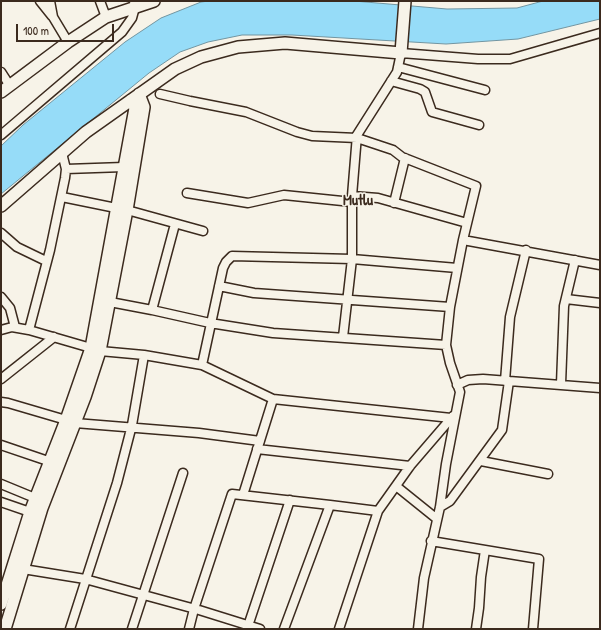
<!DOCTYPE html>
<style>
body{margin:0}
#map{position:relative;width:601px;height:630px;overflow:hidden;background:#f7f3e8;font-family:"Patrick Hand",sans-serif}
canvas{display:block}
.frame{position:absolute;inset:0;border:2px solid #3b2a1e;pointer-events:none}
.scale{position:absolute;left:16px;top:24px;width:98px;height:18px;box-sizing:border-box;border:2px solid #3b2a1e;border-top:0;padding-left:5px;font-size:12px;line-height:14px;white-space:nowrap;color:#3b2a1e;-webkit-text-stroke:3px #f7f3e8;paint-order:stroke}
</style>
<div id="map">
<canvas width="601" height="630"></canvas>
<div class="frame"></div>
<div class="scale">100 m</div>
</div>
<script>
const g = document.querySelector('canvas').getContext('2d');
g.lineJoin = 'round';
function fill(path, color) { g.fillStyle = color; g.fill(path, 'evenodd'); }
const poly = rows => new Path2D(rows.map(r => 'M' + r).join(''));
function trace(path, color, width, dash) { g.strokeStyle = color; g.lineWidth = width; g.lineCap = dash ? 'butt' : 'round'; g.setLineDash(dash || []); g.stroke(path); }
function drawText(font, color, halo, rows, align = 'center') {
  g.font = font + ' "Patrick Hand",sans-serif'; g.lineWidth = 3; g.setLineDash([]); g.textBaseline = 'middle'; g.strokeStyle = halo; g.fillStyle = color; for (const [text, x, y, turn = 0] of rows) {
    g.save(); g.translate(x, y); g.rotate((+turn || 0) * Math.PI / 180); g.textAlign = isNaN(turn) ? turn : align; if (halo) g.strokeText(text, 0, 0); g.fillText(text, 0, 0); g.restore();
  }
}
const water = poly([
 [209,1,354,1,447,9,517,8,543,1,600,1,600,19,518,39,446,44,292,35,242,35,208,42,180,52,149,73,1,194,1,146,23,125,125,42,161,18,201,2,209,1]
]);
fill(water, '#96dcf8');
trace(water, '#7295a1', 1);
const minor = poly([
 [40,1,52,16],
 [50,1,53,17,68,42],
 [100,1,106,17],
 [398,67,485,90],
 [1,72,10,86],
 [391,81,420,89,425,92,432,112,479,125],
 [160,94,190,101,246,112,297,132,312,136,357,138,393,150,402,157,476,186,463,240,450,307,446,345,450,363,460,392,446,464,440,507,424,578,418,629],
 [1,135,122,32,132,18,135,7,134,1],
 [66,169,124,167],
 [187,193,248,203,284,195,352,202],
 [352,196,378,198,467,223],
 [62,197,116,208],
 [394,203,405,158],
 [127,210,203,231],
 [1,233,17,247,46,261],
 [463,240,600,265],
 [219,286,254,293,450,307],
 [1,297,10,308,15,327],
 [566,299,600,303],
 [110,302,152,310,210,323,273,333,446,345],
 [152,310,175,224],
 [1,330,12,327,29,330,91,348],
 [29,330,50,250,65,178,66,169,62,153],
 [343,337,352,259,352,196,357,135,397,72,401,53,478,59,510,59,600,33],
 [100,351,144,355,202,365,223,268,226,262,232,256,352,259,457,268],
 [202,365,273,399,451,418],
 [1,379,54,337],
 [505,381,510,317,526,250],
 [561,384,564,306,575,260],
 [457,385,468,380,483,379,600,388],
 [1,402,8,403,66,420],
 [75,423,199,433,260,441],
 [1,445,51,462],
 [257,449,410,466],
 [481,461,548,474],
 [1,484,35,498],
 [396,486,437,519],
 [243,495,273,399],
 [1,502,30,512],
 [330,505,378,511],
 [440,507,450,501,502,430,509,381],
 [431,541,539,559,533,629],
 [23,569,85,579,199,610,260,629],
 [70,629,117,483,132,425,144,355],
 [132,629,183,473],
 [189,629,194,609,232,494,330,505,284,629],
 [247,629,290,500],
 [339,629,378,511,410,466,453,416],
 [476,629,479,608,481,577,485,550]
]);
const secondary = poly([
 [1,92,68,42,106,17,154,1],
 [1,206,86,132,175,69,201,57,238,47,285,43,401,53,405,1],
 [1,604,30,512,66,420,91,348,135,108,131,100],
 [5,629,42,508,85,397,100,351,127,210,144,107,139,94]
]);
trace(minor, '#3b2a1e', 11);
trace(secondary, '#3b2a1e', 14);
trace(minor, '#f7f3e8', 8);
trace(secondary, '#f7f3e8', 11);
drawText('bold 15px', '#3b2a1e', '#f7f3e8', [
 ["Mutlu",358,201]
]);
</script>
